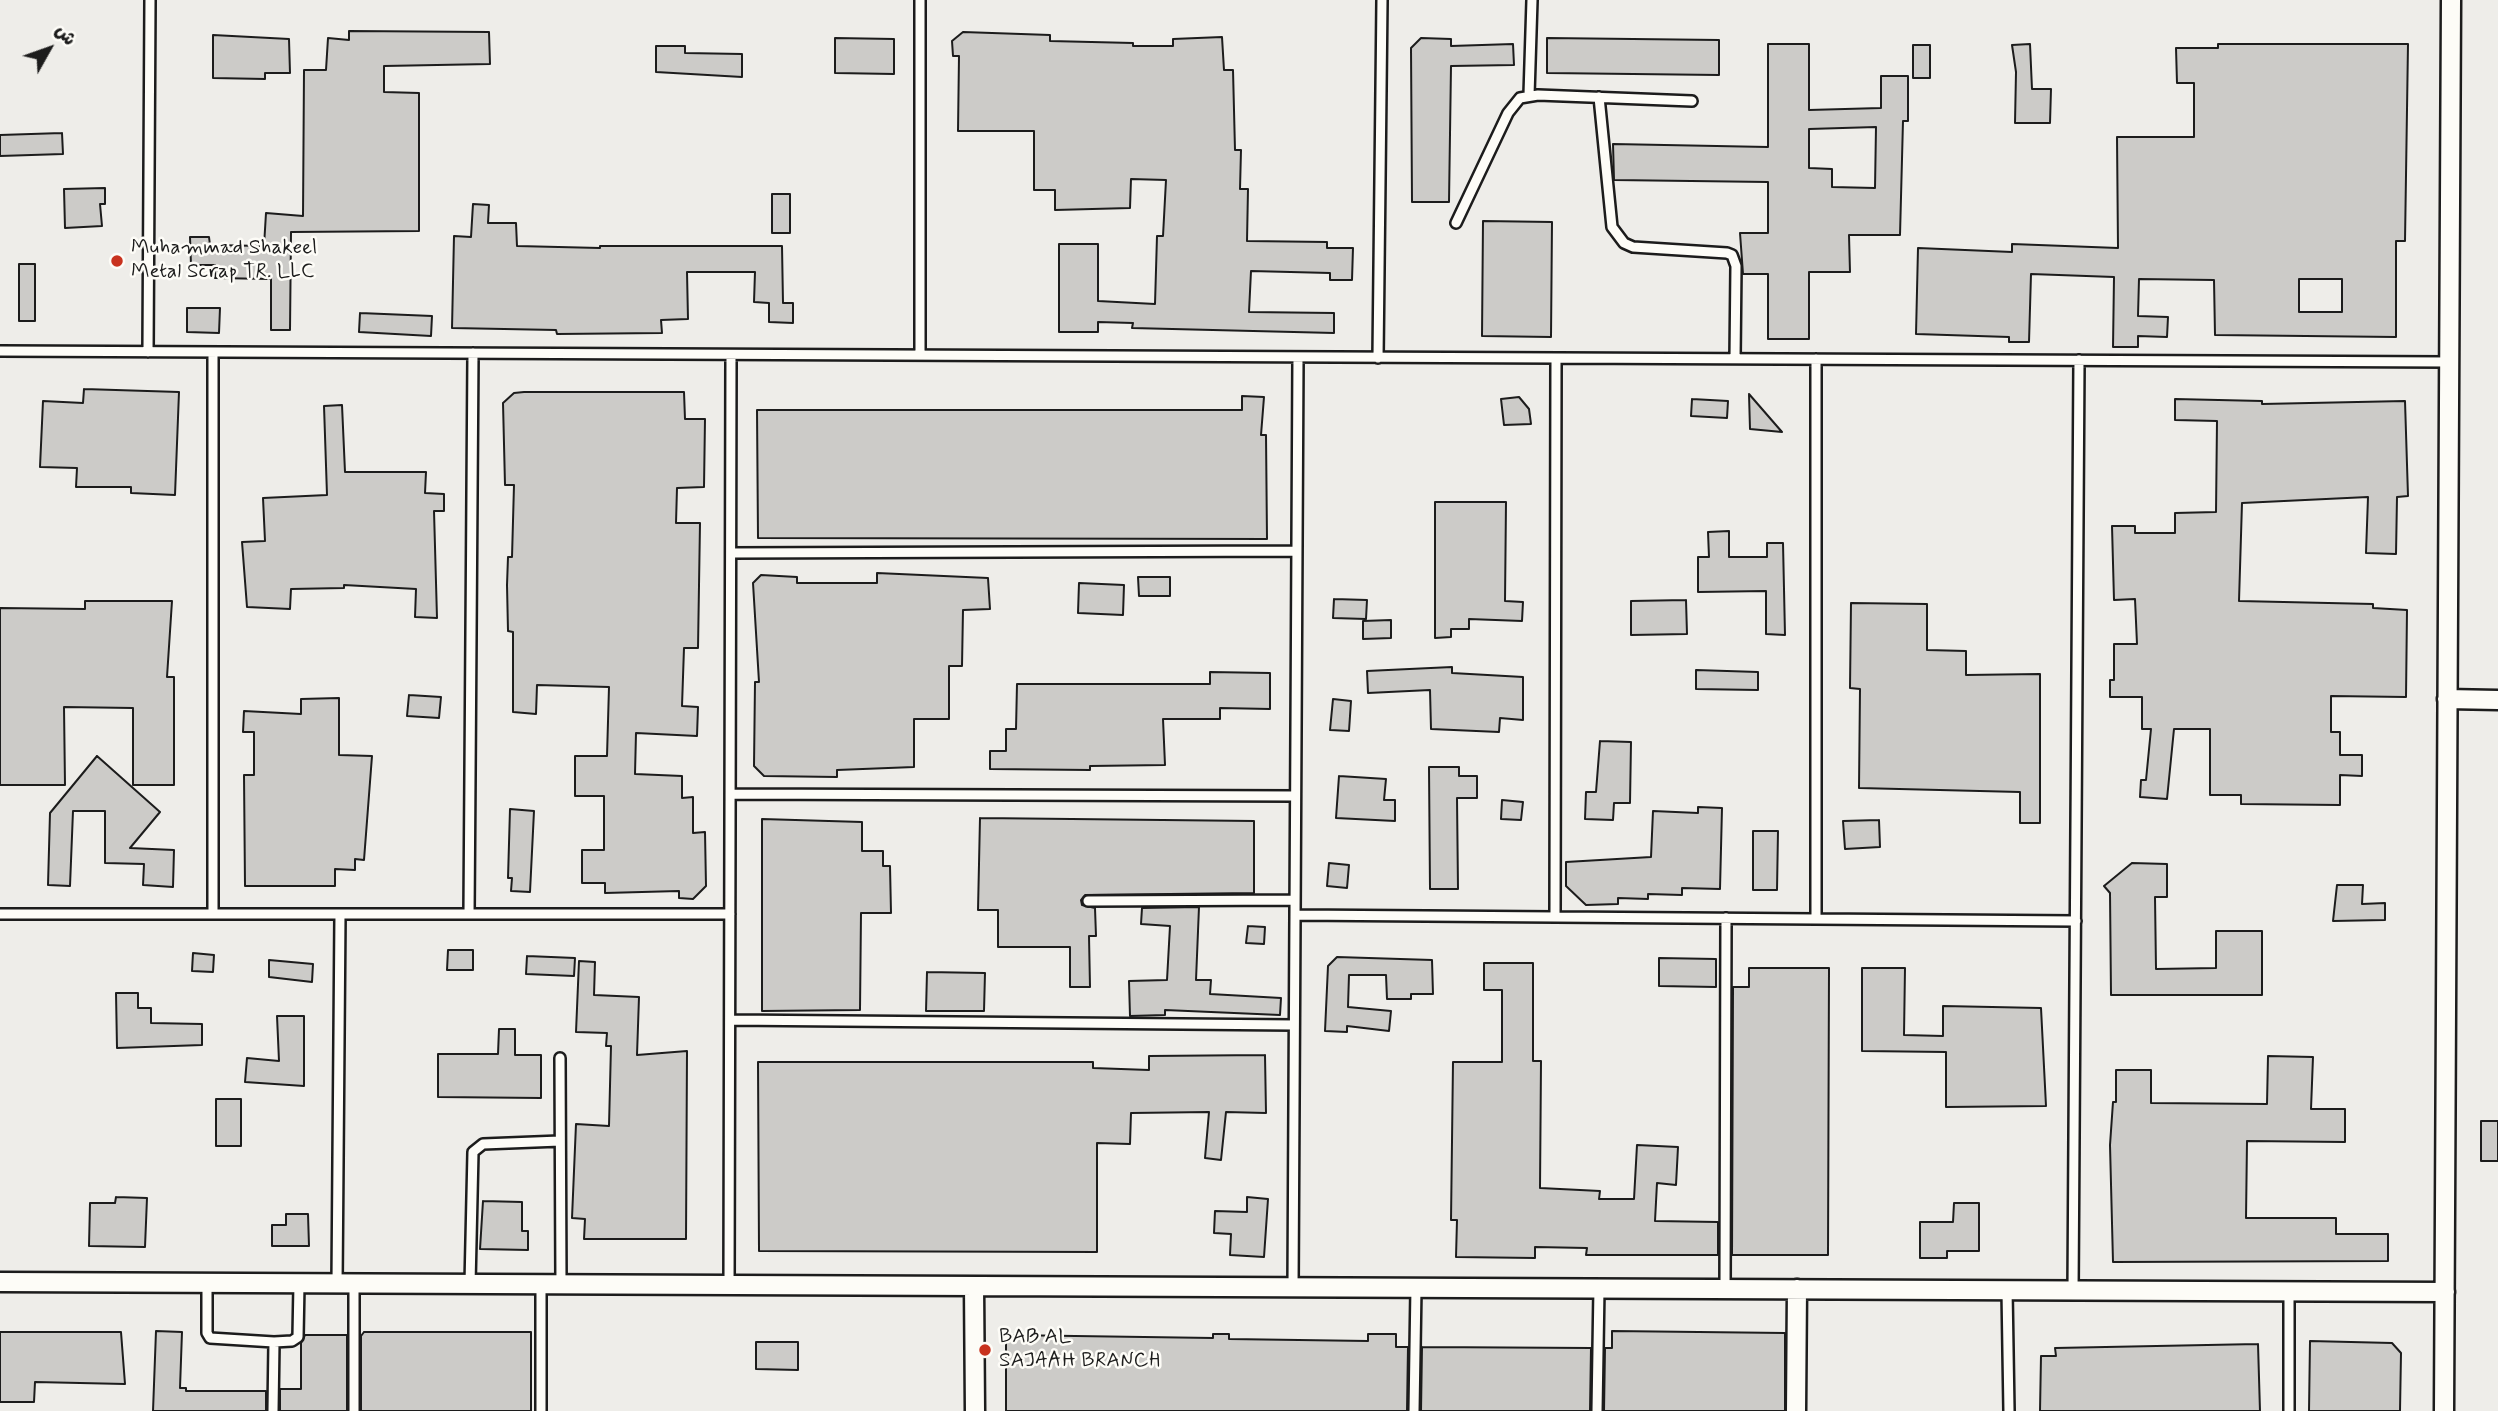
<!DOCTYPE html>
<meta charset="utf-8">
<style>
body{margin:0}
#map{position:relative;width:2498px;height:1411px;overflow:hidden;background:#fdfcf7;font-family:Mynerve,"Playpen Sans Arabic",sans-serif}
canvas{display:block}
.north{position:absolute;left:14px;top:14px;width:70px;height:70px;-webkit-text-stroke:5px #fdfcf7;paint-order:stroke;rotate:50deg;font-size:19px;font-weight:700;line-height:28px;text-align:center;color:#1c1c1c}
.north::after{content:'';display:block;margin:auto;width:24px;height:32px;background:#1c1c1c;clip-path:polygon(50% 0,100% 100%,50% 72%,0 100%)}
</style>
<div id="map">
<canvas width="2498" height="1411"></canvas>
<div class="north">ش</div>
</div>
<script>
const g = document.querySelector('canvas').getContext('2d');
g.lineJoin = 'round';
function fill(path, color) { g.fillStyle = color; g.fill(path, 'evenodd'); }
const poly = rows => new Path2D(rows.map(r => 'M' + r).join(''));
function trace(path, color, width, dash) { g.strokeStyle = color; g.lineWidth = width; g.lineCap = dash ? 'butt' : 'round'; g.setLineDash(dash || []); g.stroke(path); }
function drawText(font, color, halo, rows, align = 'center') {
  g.font = font + ' Mynerve,sans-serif'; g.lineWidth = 5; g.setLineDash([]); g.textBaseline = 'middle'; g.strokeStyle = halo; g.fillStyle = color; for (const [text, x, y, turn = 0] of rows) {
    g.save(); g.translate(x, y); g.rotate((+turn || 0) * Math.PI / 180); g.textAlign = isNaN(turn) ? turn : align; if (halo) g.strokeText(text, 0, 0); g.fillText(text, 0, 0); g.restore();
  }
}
fill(poly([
 [0,0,2498,0,2498,1411,0,1411]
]), '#eeede9');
const building = poly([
 [349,31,489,32,490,64,384,66,384,92,419,93,419,231,291,232,290,330,271,330,271,279,215,278,215,265,191,265,190,237,209,237,210,245,264,246,266,213,303,216,304,70,326,70,328,38,349,40,349,31],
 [963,32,1050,35,1050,41,1133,43,1133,46,1173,46,1173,39,1222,37,1224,70,1233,70,1235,150,1241,150,1240,189,1248,189,1247,241,1327,242,1327,248,1353,248,1352,280,1330,280,1330,273,1251,271,1249,312,1334,313,1334,333,1132,328,1133,323,1098,322,1098,332,1059,332,1059,244,1098,244,1098,301,1155,304,1157,236,1163,236,1166,180,1131,179,1130,208,1055,210,1055,190,1034,190,1034,131,958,131,959,56,953,56,952,41,963,32],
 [213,35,289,39,290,73,265,73,265,79,213,78,213,35],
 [835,38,894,39,894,74,835,73,835,38],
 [1421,38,1451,39,1451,46,1513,44,1514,65,1451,66,1449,202,1412,202,1411,48,1421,38],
 [1547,38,1719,40,1719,75,1547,73,1547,38],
 [1768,44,1809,44,1809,110,1881,108,1881,76,1908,76,1908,121,1903,121,1900,235,1849,235,1850,272,1809,272,1809,339,1768,339,1768,274,1743,274,1740,233,1768,233,1768,182,1614,180,1613,144,1768,147,1768,44],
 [1876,127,1875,188,1832,187,1832,169,1809,168,1809,129,1876,127],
 [2030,44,2032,89,2051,89,2050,123,2015,123,2016,72,2012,45,2030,44],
 [2218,44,2408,44,2405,241,2396,241,2396,337,2215,335,2214,280,2139,279,2138,316,2168,317,2167,337,2138,336,2138,347,2113,347,2114,277,2031,274,2029,342,2009,342,2009,337,1916,334,1918,248,2012,252,2012,244,2118,248,2117,137,2194,137,2194,83,2177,83,2176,48,2218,48,2218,44],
 [2299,279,2342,279,2342,312,2299,312,2299,279],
 [1913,45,1930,45,1930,78,1913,78,1913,45],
 [656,46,685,46,685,53,742,54,742,77,656,72,656,46],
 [62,133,63,154,0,156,0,135,62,133],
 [105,188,105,204,100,204,102,226,65,228,64,189,105,188],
 [772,194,790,194,790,233,772,233,772,194],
 [473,204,489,205,488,223,516,223,517,246,600,248,600,246,782,246,783,303,793,303,793,323,769,322,769,303,754,302,755,272,687,272,688,319,661,320,662,333,557,334,556,330,452,328,454,236,471,237,473,204],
 [1483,221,1552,222,1551,337,1482,336,1483,221],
 [19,264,35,264,35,321,19,321,19,264],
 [187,308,220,308,219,333,187,332,187,308],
 [360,313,432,316,431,336,359,332,360,313],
 [84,389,179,392,175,495,131,493,131,487,76,487,77,468,40,467,43,401,83,403,84,389],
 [524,392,684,392,685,419,705,419,704,487,677,488,676,523,700,523,698,648,684,648,682,706,698,707,697,736,636,733,635,774,682,776,682,798,693,797,693,833,705,832,706,886,693,899,679,898,679,891,605,893,605,883,582,883,582,850,604,850,604,796,575,796,575,756,607,756,609,687,537,685,536,714,513,712,513,632,508,631,507,585,508,557,512,557,514,485,505,485,503,403,514,393,524,392],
 [1749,394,1782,432,1750,429,1749,394],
 [1242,396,1264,397,1261,435,1266,435,1267,539,758,538,757,410,1242,410,1242,396],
 [1519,397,1529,409,1531,424,1504,425,1501,399,1519,397],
 [1692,399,1728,401,1727,418,1691,416,1692,399],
 [2175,399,2262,401,2262,404,2405,401,2408,496,2397,497,2396,554,2366,553,2368,497,2242,503,2239,601,2373,604,2373,608,2407,610,2406,697,2331,696,2331,732,2340,732,2340,755,2362,755,2362,776,2340,775,2340,805,2241,804,2241,795,2210,795,2210,729,2174,729,2167,799,2140,797,2141,780,2146,780,2151,729,2142,729,2142,697,2110,697,2110,680,2114,680,2114,644,2137,644,2135,599,2114,600,2112,526,2135,526,2135,533,2175,533,2175,513,2216,512,2217,421,2175,420,2175,399],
 [342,405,345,472,426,472,425,493,444,494,444,511,434,511,437,618,415,617,416,589,344,585,344,588,291,589,290,609,247,607,242,542,265,541,263,498,327,495,324,406,342,405],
 [1435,502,1506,502,1505,601,1523,602,1522,621,1469,619,1469,629,1451,629,1451,637,1435,638,1435,502],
 [1729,531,1729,557,1767,557,1767,543,1783,543,1785,635,1766,634,1766,591,1698,592,1698,557,1709,557,1708,532,1729,531],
 [877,573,988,578,990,609,963,610,962,666,949,666,949,719,914,719,914,767,837,770,837,777,764,776,754,766,755,682,759,682,753,583,761,575,797,577,797,583,877,583,877,573],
 [1138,577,1170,577,1170,596,1139,596,1138,577],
 [1079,583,1124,585,1123,615,1078,613,1079,583],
 [1334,599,1367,600,1366,619,1333,618,1334,599],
 [1686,600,1687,634,1631,635,1631,601,1686,600],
 [85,601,172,601,167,677,174,677,174,785,133,785,133,708,64,707,65,785,0,785,0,608,85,609,85,601],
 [1851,603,1927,604,1927,650,1966,651,1966,675,2040,674,2040,823,2020,823,2020,792,1859,788,1860,689,1850,688,1851,603],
 [1391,620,1391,638,1363,639,1363,621,1391,620],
 [1452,667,1452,673,1523,677,1523,720,1500,718,1499,732,1431,729,1430,690,1368,693,1367,671,1452,667],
 [1696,670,1758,672,1758,690,1696,689,1696,670],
 [1210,672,1270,673,1270,709,1220,708,1220,719,1163,719,1165,765,1090,766,1090,770,990,769,990,751,1006,751,1006,729,1016,729,1017,684,1210,684,1210,672],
 [409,695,441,697,439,718,407,716,409,695],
 [339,698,339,755,372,756,364,860,355,859,355,870,335,869,335,886,245,886,244,775,254,775,254,732,243,732,244,711,301,714,301,699,339,698],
 [1333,699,1351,701,1349,731,1330,730,1333,699],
 [1600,741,1631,742,1630,803,1614,803,1613,820,1585,819,1586,792,1596,792,1600,741],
 [97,756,160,812,130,848,174,850,173,887,143,885,144,864,105,863,105,811,73,811,70,886,48,885,50,813,97,756],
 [1429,767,1459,767,1459,776,1477,776,1477,798,1457,798,1458,889,1430,889,1429,767],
 [1339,776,1386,779,1384,800,1395,800,1395,821,1336,818,1339,776],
 [1502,800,1523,802,1521,820,1501,819,1502,800],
 [1698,807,1722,808,1720,889,1682,888,1682,895,1648,894,1648,899,1618,898,1618,904,1586,905,1566,886,1566,862,1651,857,1653,811,1698,813,1698,807],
 [510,809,534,811,530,892,511,891,512,878,508,878,510,809],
 [980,818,1254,821,1254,893,1085,895,1081,900,1082,905,1095,908,1096,936,1089,936,1090,987,1070,987,1070,947,998,947,998,910,978,910,980,818],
 [762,819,862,822,862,851,883,851,883,866,890,866,891,913,861,913,860,1010,762,1011,762,819],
 [1879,820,1880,847,1845,849,1843,821,1879,820],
 [1753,831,1778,831,1777,890,1753,890,1753,831],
 [1329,863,1349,865,1347,888,1327,886,1329,863],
 [2132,863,2167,864,2167,897,2155,897,2156,969,2216,968,2216,931,2262,931,2262,995,2111,995,2110,893,2104,886,2132,863],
 [2337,885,2363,885,2362,904,2385,903,2385,920,2333,921,2337,885],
 [1199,907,1196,980,1211,980,1210,994,1281,998,1280,1015,1165,1010,1165,1015,1130,1016,1129,981,1167,980,1170,926,1141,924,1142,908,1199,907],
 [1248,926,1265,927,1264,944,1246,943,1248,926],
 [448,950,473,950,473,970,447,970,448,950],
 [193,953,214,955,213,972,192,971,193,953],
 [527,956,575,958,574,976,526,974,527,956],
 [1337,957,1432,960,1433,994,1411,994,1411,999,1387,999,1386,975,1349,975,1348,1007,1391,1011,1389,1031,1347,1026,1347,1032,1325,1031,1328,966,1337,957],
 [1659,958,1716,959,1716,987,1659,986,1659,958],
 [269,960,313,964,312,982,269,977,269,960],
 [579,961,595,962,594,995,639,997,637,1055,687,1051,686,1239,584,1239,585,1219,572,1218,576,1124,609,1126,611,1046,606,1046,607,1033,576,1032,579,961],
 [1484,963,1533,963,1533,1061,1541,1061,1540,1188,1600,1191,1599,1199,1634,1199,1637,1145,1678,1147,1676,1185,1657,1183,1655,1221,1718,1222,1718,1255,1586,1255,1587,1248,1535,1247,1535,1258,1456,1257,1457,1220,1451,1220,1453,1062,1502,1062,1502,990,1484,990,1484,963],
 [1749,968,1829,968,1828,1255,1732,1255,1733,987,1749,987,1749,968],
 [1862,968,1905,968,1904,1035,1943,1036,1943,1006,2041,1008,2046,1106,1946,1107,1946,1052,1862,1051,1862,968],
 [927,972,985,973,984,1011,926,1011,927,972],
 [116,993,138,993,138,1008,151,1008,151,1023,202,1024,202,1045,117,1048,116,993],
 [277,1016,304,1016,304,1086,245,1082,247,1058,279,1061,277,1016],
 [499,1029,515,1029,515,1055,541,1055,541,1098,438,1097,438,1054,498,1054,499,1029],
 [1265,1055,1266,1113,1226,1112,1221,1160,1205,1158,1209,1112,1131,1113,1130,1144,1097,1143,1097,1252,759,1251,758,1062,1093,1062,1093,1068,1149,1070,1149,1056,1265,1055],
 [2268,1056,2313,1057,2311,1109,2345,1109,2345,1142,2247,1141,2246,1218,2336,1218,2336,1234,2388,1234,2388,1261,2113,1262,2110,1145,2113,1102,2116,1102,2116,1070,2151,1070,2151,1103,2267,1104,2268,1056],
 [216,1099,241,1099,241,1146,216,1146,216,1099],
 [2481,1121,2498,1121,2498,1161,2481,1161,2481,1121],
 [116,1197,147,1198,145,1247,89,1246,90,1203,115,1203,116,1197],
 [1247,1197,1268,1199,1264,1257,1230,1255,1231,1234,1214,1233,1215,1211,1247,1212,1247,1197],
 [483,1201,522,1202,522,1231,528,1231,528,1250,480,1249,483,1201],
 [1954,1203,1979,1203,1979,1251,1947,1251,1947,1258,1920,1258,1920,1222,1953,1222,1954,1203],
 [286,1214,308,1214,309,1246,272,1246,272,1225,286,1225,286,1214],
 [156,1331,182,1332,180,1388,186,1388,186,1391,266,1391,266,1411,153,1411,156,1331],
 [1612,1331,1785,1333,1785,1411,1604,1411,1605,1348,1612,1348,1612,1331],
 [0,1332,121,1332,125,1384,35,1382,34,1402,0,1402,0,1332],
 [364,1332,531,1332,531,1411,361,1411,361,1336,364,1332],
 [1213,1334,1229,1334,1229,1339,1368,1341,1368,1334,1396,1334,1396,1347,1408,1347,1407,1411,1006,1411,1006,1335,1213,1338,1213,1334],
 [305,1335,347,1335,347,1411,280,1411,280,1389,301,1389,301,1343,305,1335],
 [2310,1341,2392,1343,2401,1353,2400,1411,2309,1411,2310,1341],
 [756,1342,798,1342,798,1370,756,1369,756,1342],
 [2258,1344,2260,1411,2040,1411,2041,1356,2056,1356,2055,1348,2258,1344],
 [1422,1347,1591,1348,1590,1411,1421,1411,1422,1347]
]);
fill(building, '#cccbc8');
trace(building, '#1c1c1c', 2);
const lane = poly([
 [920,0,920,355],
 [1529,95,1532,0],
 [1599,97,1612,227,1624,243,1633,247,1727,253,1732,255,1736,266,1735,359],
 [1456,223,1508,113,1520,98,1538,95,1692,101],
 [0,351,2449,362],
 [148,352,150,0],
 [1378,358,1382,0],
 [731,553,1296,551],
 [730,794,1295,796],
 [1088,901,1295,900],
 [0,914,730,914],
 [213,914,213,352],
 [469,914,473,353],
 [1295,915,2076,921],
 [1555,917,1556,358],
 [1816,919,1816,359],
 [730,1020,1294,1025],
 [560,1058,561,1284],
 [207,1283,207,1333,210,1338,274,1342,292,1341,298,1337,299,1284],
 [337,1284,340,914],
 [470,1284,473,1152,483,1144,560,1141],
 [729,1285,731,355],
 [1293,1287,1298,357],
 [1725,1289,1726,918],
 [2007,1290,2009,1411],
 [2073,1290,2079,360],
 [273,1411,274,1342],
 [354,1411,354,1284],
 [541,1411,541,1284],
 [1414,1411,1416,1288],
 [1597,1411,1599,1288],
 [2289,1411,2289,1291]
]);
const street = poly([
 [2447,699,2498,700],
 [0,1282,2445,1292],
 [974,1286,975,1411],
 [1796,1411,1797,1289],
 [2444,1411,2451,0]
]);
trace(lane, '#1c1c1c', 14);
trace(street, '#1c1c1c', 23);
trace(lane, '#fdfcf7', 9);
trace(street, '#fdfcf7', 18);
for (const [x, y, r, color] of [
 [117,261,7,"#c8321e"],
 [985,1350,7,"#c8321e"]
]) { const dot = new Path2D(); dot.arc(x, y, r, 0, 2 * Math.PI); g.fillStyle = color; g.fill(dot); trace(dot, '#fdfcf7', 2.5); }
drawText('21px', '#1c1c1c', '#fdfcf7', [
 ["Muhammad Shakeel",131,249],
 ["Metal Scrap TR. LLC",131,273],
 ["BAB AL",999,1338],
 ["SAJAAH BRANCH",999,1362]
], 'left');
</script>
